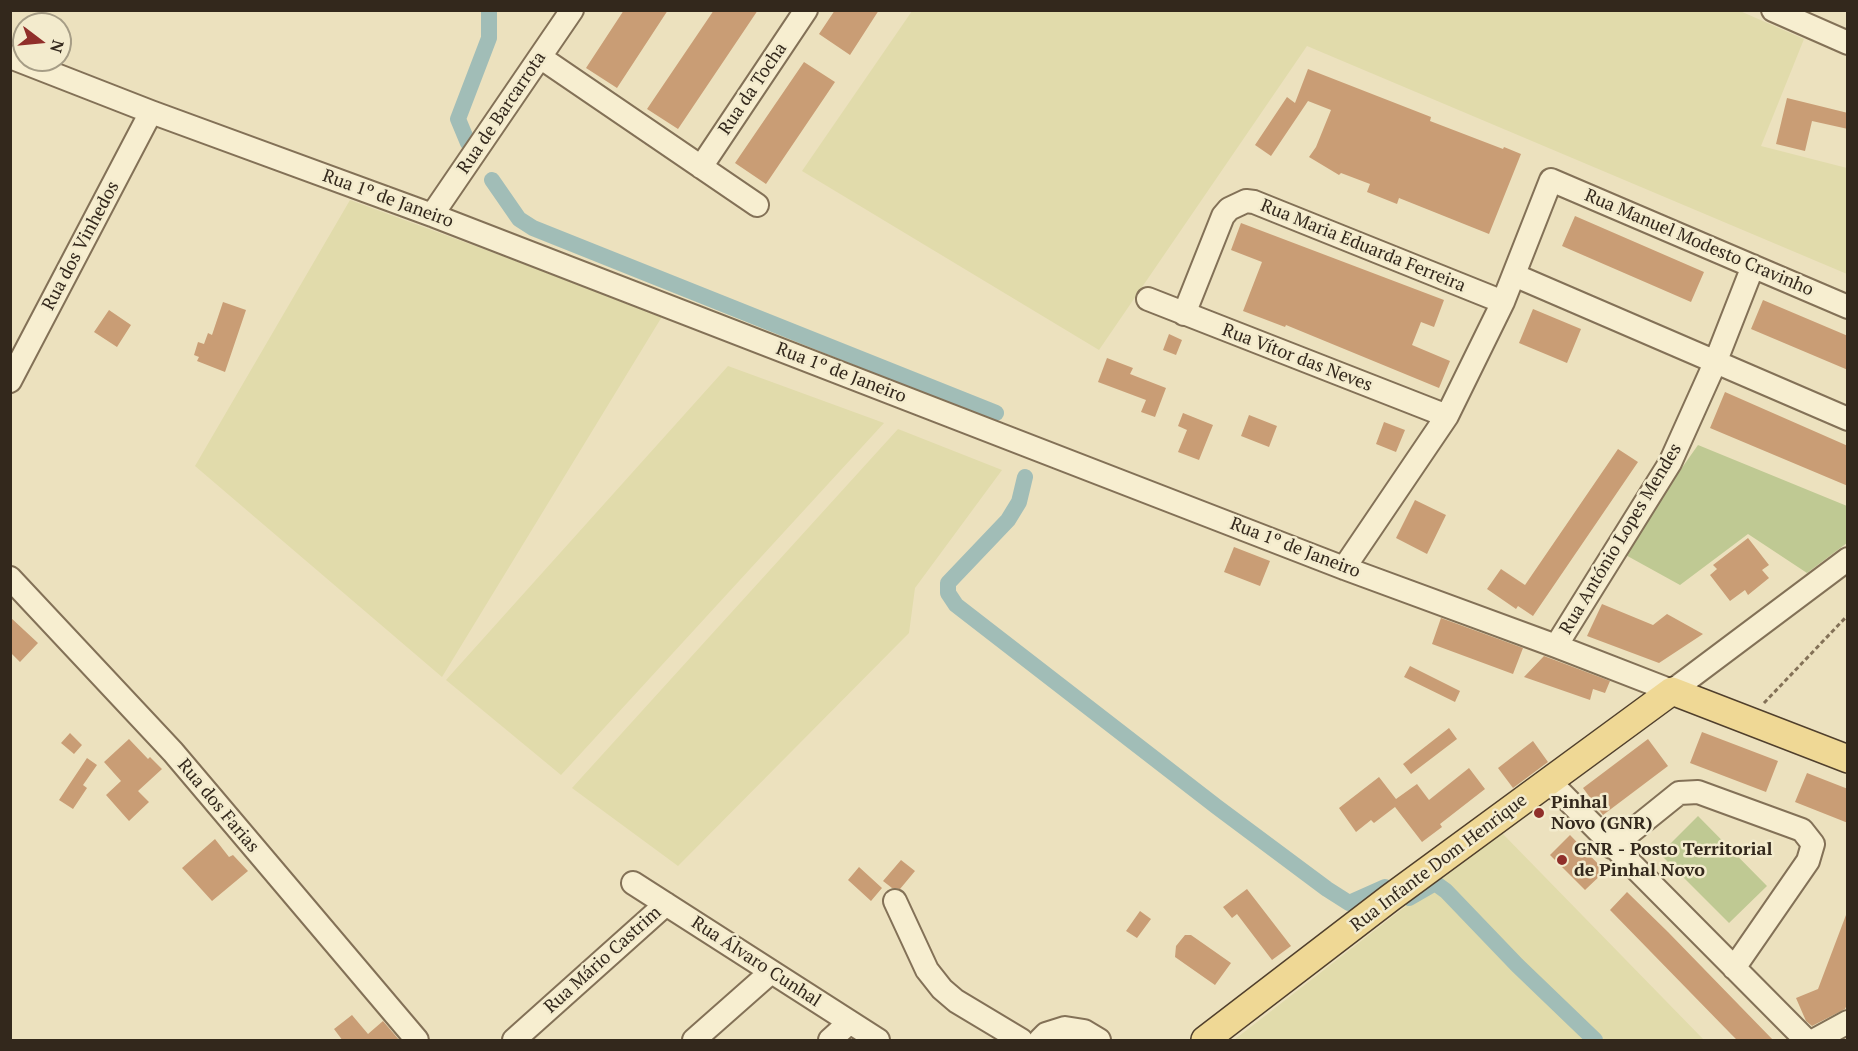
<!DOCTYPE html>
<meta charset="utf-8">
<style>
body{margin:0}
#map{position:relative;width:1858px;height:1051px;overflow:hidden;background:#ece1be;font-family:"PT Serif",serif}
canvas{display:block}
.frame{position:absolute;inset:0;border:12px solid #33281c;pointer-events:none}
.north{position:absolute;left:12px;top:12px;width:60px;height:60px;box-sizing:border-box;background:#f3ebcd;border:2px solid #a69d86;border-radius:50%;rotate:106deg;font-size:16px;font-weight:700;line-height:24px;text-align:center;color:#33281c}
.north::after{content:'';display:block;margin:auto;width:21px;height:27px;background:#902f2a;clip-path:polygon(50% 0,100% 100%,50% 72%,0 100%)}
</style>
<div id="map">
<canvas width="1858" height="1051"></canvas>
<div class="frame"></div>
<div class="north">N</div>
</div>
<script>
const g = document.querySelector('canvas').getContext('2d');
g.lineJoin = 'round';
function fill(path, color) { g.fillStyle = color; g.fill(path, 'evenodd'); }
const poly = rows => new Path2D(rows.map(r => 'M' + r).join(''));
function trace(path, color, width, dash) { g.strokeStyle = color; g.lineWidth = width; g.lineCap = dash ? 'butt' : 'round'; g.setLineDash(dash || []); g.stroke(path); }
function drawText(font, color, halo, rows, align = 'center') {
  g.font = font + ' "PT Serif",serif'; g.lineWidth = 5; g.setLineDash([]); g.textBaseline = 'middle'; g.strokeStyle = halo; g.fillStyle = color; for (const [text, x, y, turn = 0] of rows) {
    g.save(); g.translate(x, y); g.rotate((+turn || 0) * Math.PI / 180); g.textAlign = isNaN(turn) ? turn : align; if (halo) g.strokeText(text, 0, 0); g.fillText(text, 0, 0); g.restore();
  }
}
fill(poly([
 [912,11,1740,11,1804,39,1761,146,1847,168,1847,274,1307,46,1099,350,802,171],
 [350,200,663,315,442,677,195,466],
 [728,366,884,423,561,775,446,680],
 [898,429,1002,470,915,588,909,633,678,866,572,788],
 [1502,833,1704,1040,1234,1040,1397,913]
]), '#e1dbab');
fill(poly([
 [1698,445,1847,506,1847,543,1807,573,1748,534,1680,585,1622,553],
 [1698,816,1767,886,1729,923,1660,854]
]), '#bfc993');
trace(poly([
 [468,143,458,119,489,38,489,10],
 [492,180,519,219,533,228,996,413],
 [1025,477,1019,502,1008,520,948,583,948,593,956,605,1217,807,1327,889,1349,903,1385,887],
 [1409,898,1435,883,1446,891,1517,965,1595,1040]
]), '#a1bdb7', 16);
fill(poly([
 [624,10,668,10,617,88,586,68],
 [714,10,758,10,678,129,647,109],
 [835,10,879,10,850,55,819,34],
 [804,62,835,82,766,184,735,163],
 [1308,69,1431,117,1430,121,1503,149,1504,147,1521,154,1489,234,1399,198,1397,204,1367,192,1370,184,1341,173,1339,175,1309,157,1316,147,1331,110,1308,101,1271,156,1255,145,1287,97,1295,103],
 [1787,98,1848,113,1848,129,1812,121,1805,151,1776,144],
 [1575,216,1704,272,1691,302,1562,246],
 [1241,223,1444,300,1434,327,1421,322,1412,345,1450,361,1439,388,1286,325,1285,327,1243,311,1262,262,1231,250],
 [1763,300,1848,336,1848,370,1751,329],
 [223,302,246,310,225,372,197,361,199,357,194,355,198,342,204,344,208,333,212,335],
 [1533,309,1581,329,1567,363,1519,343],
 [109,310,131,325,117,347,94,332],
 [1169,334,1182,340,1176,355,1163,350],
 [1107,358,1133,368,1130,374,1166,388,1155,417,1141,412,1146,400,1098,382],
 [1725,392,1848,446,1848,486,1710,428],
 [1183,413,1213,425,1199,460,1178,452,1187,430,1178,426],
 [1249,415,1277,426,1269,447,1241,436],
 [1384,422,1405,430,1396,452,1376,444],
 [1618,449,1638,462,1533,616,1518,606,1516,609,1487,589,1501,569,1525,585],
 [1415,500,1446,515,1427,554,1396,538],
 [1748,538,1769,565,1762,570,1769,578,1748,595,1745,590,1730,601,1710,575,1717,569,1713,565],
 [1234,547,1270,561,1260,586,1224,572],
 [1602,604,1653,625,1667,614,1703,634,1659,663,1587,636],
 [10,617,38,643,20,662,10,652],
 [1441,618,1523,648,1513,674,1432,644],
 [1544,656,1610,681,1605,693,1593,689,1590,700,1524,677],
 [1410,666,1460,691,1455,702,1404,677],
 [1449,728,1457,739,1411,774,1403,764],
 [1702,732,1778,761,1766,792,1690,763],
 [70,733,82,745,74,754,61,743],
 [129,739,148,759,150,757,162,769,138,791,149,802,129,821,106,795,121,781,104,762],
 [1648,739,1668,766,1603,815,1583,788],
 [1533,741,1548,762,1513,788,1498,768],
 [87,758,97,765,83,785,87,788,73,809,59,800],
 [1469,768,1485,789,1440,824,1442,827,1422,842,1395,807,1374,823,1371,820,1356,832,1339,808,1379,777,1396,799,1417,784,1429,800],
 [1807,773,1848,789,1848,823,1795,802],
 [1570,835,1605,871,1585,890,1550,855],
 [215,839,229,857,233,855,248,871,212,901,182,868],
 [901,860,915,871,900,889,892,888,883,881],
 [859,867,882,888,871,901,848,880],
 [1247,889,1291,946,1272,960,1237,914,1232,918,1223,907],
 [1627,892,1668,932,1774,1041,1738,1041,1729,1032,1610,910],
 [1140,911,1151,919,1137,938,1126,931],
 [1846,915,1848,1002,1845,1009,1812,1026,1806,1021,1796,998,1818,989],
 [1185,935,1191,935,1231,963,1215,985,1175,957,1176,946],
 [352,1015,368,1034,383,1021,400,1041,343,1041,334,1029]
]), '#c99d75');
const minor = poly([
 [1773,10,1848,43],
 [10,57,151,112,432,215,1344,568,1556,646,1672,691,1848,559],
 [540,57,757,205],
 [701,167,806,10],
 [432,215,572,10],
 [1514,275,1848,419],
 [1148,299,1447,416],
 [1184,314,1223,216,1229,209,1246,201,1254,202,1503,302],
 [10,381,151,112],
 [1344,568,1447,416,1503,302,1551,180,1848,307],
 [10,578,173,752,417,1040],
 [1556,646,1670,463,1715,363,1753,266],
 [1550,782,1806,1040],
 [1612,847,1679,793,1698,792,1802,830,1813,844,1808,861,1734,968],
 [633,883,878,1040],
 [895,901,927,970,942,989,956,1001,1021,1040],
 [514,1040,666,904],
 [694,1040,771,972],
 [830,1040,850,1022],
 [1040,1040,1046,1034,1065,1028,1084,1031,1099,1040],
 [1815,1040,1848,1022]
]);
const major = poly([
 [1205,1040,1390,898,1672,691,1848,759]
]);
trace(minor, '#837157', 26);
trace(major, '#503f2c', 30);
trace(poly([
 [1764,703,1848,615]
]), '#837157', 3, [4.5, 3]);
trace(minor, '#f7eed0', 22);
trace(major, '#efd895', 27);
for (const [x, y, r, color] of [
 [1539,813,6,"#902f2a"],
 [1562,860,6,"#902f2a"]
]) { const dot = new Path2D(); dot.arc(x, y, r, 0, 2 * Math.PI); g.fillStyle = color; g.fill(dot); trace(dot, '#f3ebcd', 2); }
drawText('18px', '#33281c', '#f3ebcd', [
 ["Rua da Tocha",753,89,-56],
 ["Rua de Barcarrota",502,113,-56],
 ["Rua 1º de Janeiro",388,199,20],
 ["Rua Manuel Modesto Cravinho",1699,243,23],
 ["Rua dos Vinhedos",81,246,-62],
 ["Rua Maria Eduarda Ferreira",1363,246,22],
 ["Rua Vítor das Neves",1297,358,21],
 ["Rua 1º de Janeiro",841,373,21],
 ["Rua António Lopes Mendes",1621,539,-59],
 ["Rua 1º de Janeiro",1295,548,21],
 ["Rua dos Farias",218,806,50],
 ["Rua Infante Dom Henrique",1439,863,-37],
 ["Rua Mário Castrim",603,960,-42],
 ["Rua Álvaro Cunhal",756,962,33]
]);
drawText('bold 18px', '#33281c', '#f3ebcd', [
 ["Pinhal",1551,803],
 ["Novo (GNR)",1551,824],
 ["GNR - Posto Territorial",1574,850],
 ["de Pinhal Novo",1574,871]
], 'left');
</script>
